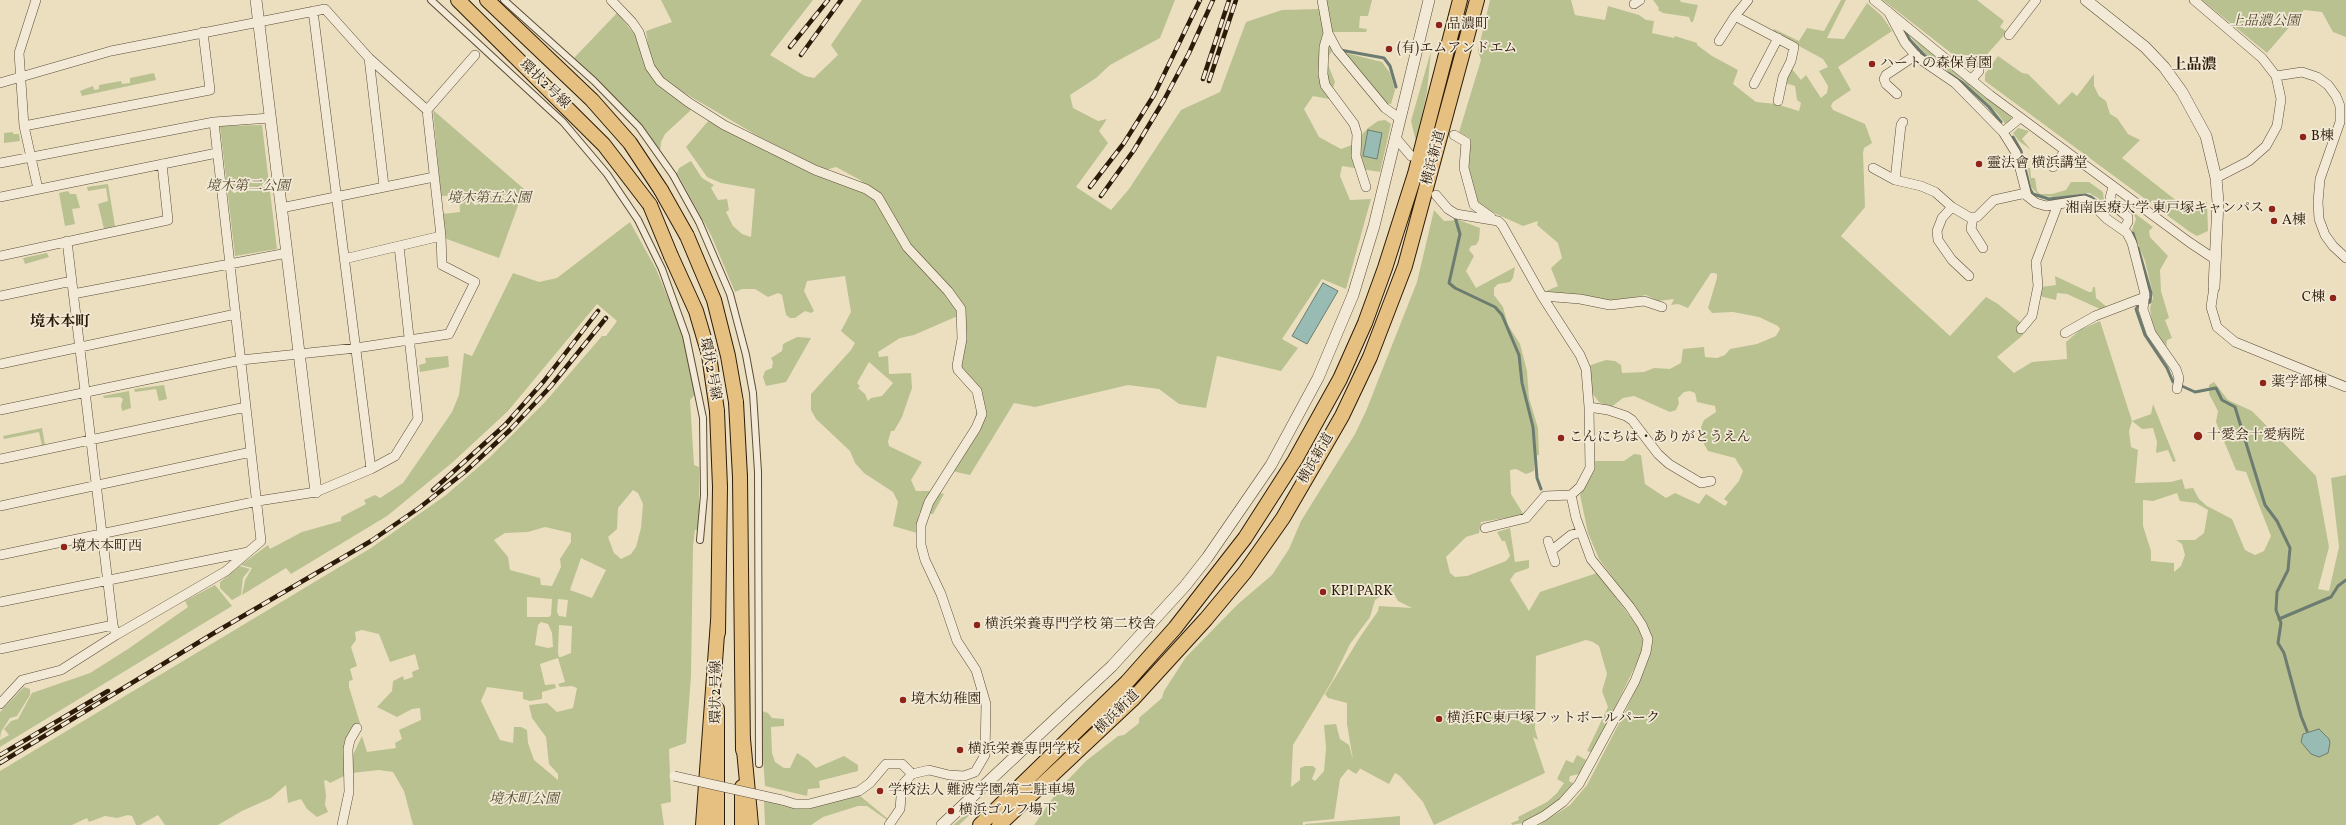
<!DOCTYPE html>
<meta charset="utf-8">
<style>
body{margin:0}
canvas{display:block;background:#ebdfc0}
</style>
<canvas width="2346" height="825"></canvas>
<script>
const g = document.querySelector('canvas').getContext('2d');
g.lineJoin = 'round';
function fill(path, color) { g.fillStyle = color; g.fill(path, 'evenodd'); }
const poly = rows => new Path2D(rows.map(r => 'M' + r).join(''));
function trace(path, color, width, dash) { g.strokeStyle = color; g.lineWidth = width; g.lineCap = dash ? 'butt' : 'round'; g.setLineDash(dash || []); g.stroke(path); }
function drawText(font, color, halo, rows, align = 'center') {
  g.font = font + ' Vollkorn,"Noto Serif JP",serif'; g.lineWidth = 3.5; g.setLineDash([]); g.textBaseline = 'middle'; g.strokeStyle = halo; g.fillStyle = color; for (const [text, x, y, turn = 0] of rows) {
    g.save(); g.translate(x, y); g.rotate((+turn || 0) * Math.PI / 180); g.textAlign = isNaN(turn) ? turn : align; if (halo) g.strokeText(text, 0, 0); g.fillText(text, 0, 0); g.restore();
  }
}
fill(poly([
 [661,0,813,0,770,55,805,76,814,78,838,55,831,45,862,0,1175,0,1160,38,1110,65,1096,78,1070,95,1073,108,1098,121,1107,119,1099,131,1108,143,1076,187,1111,210,1129,189,1181,110,1220,92,1246,22,1282,10,1320,9,1332,51,1326,60,1335,82,1329,99,1313,96,1304,109,1319,137,1341,149,1352,145,1368,128,1378,121,1385,120,1391,124,1380,172,1342,166,1340,176,1350,200,1371,199,1346,289,1322,279,1282,339,1298,348,1281,371,1217,356,1206,408,1179,404,1159,389,1128,385,1035,407,1014,403,970,475,956,472,946,467,975,424,976,412,975,392,955,360,963,307,912,248,879,196,860,180,836,167,826,170,758,136,681,91,657,73,649,52,646,31,672,22],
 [1325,0,1372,0,1368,16,1360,16,1359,28,1367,29,1366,32,1332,32],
 [1490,0,1571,0,1575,15,1605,20,1608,6,1639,15,1646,20,1654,21,1652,33,1674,38,1675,36,1697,43,1697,45,1712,56,1738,70,1733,84,1756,102,1776,104,1799,111,1801,103,1797,100,1795,86,1785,83,1792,69,1801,80,1806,75,1821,98,1827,93,1828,86,1819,71,1828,67,1823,59,1773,32,1774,29,1799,41,1807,28,1824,31,1841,0,1846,0,1827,38,1844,39,1867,3,1882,16,1892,31,1838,67,1851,90,1833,102,1831,106,1833,110,1865,124,1872,143,1864,148,1863,153,1865,207,1841,236,1950,336,1986,297,1998,304,2020,322,2023,335,1997,357,2014,373,2032,362,2067,359,2066,342,2080,330,2100,321,2132,421,2151,414,2153,404,2176,461,2173,462,2168,450,2156,453,2157,442,2153,428,2142,429,2132,421,2129,431,2131,447,2138,450,2135,483,2171,482,2182,479,2185,489,2193,488,2199,499,2207,506,2232,519,2245,550,2255,555,2264,551,2271,536,2246,472,2236,470,2216,422,2218,411,2209,394,2209,385,2214,382,2228,400,2252,411,2316,476,2329,547,2318,589,2329,591,2339,547,2331,478,2346,475,2346,825,1539,825,1570,805,1587,785,1627,708,1646,666,1651,651,1650,637,1631,602,1599,559,1588,533,1580,495,1595,469,1594,461,1624,461,1634,454,1641,455,1645,484,1666,498,1675,493,1699,504,1706,494,1725,506,1728,502,1724,499,1739,481,1743,471,1735,458,1708,451,1704,444,1701,427,1704,420,1716,412,1715,406,1697,402,1695,393,1690,391,1684,392,1678,398,1679,403,1676,410,1670,412,1634,396,1623,398,1610,408,1599,402,1592,393,1588,366,1606,360,1615,361,1621,365,1622,373,1644,372,1654,368,1670,369,1681,363,1683,349,1704,347,1705,357,1717,358,1725,355,1730,349,1757,344,1776,336,1780,329,1778,326,1759,317,1733,312,1712,313,1708,308,1717,278,1717,274,1714,273,1711,273,1688,308,1678,304,1671,305,1674,299,1658,301,1646,295,1610,302,1577,294,1544,292,1558,286,1551,268,1562,258,1558,243,1537,225,1538,221,1523,226,1481,207,1476,199,1469,170,1470,138,1459,132,1481,60,1478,51],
 [2177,493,2180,501,2196,503,2208,510,2204,533,2195,540,2176,540,2182,544,2185,555,2181,566,2174,572,2174,563,2151,561,2151,551,2143,526,2143,500,2153,501],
 [1653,0,1680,0,1681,2,1698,5,1693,22,1691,22,1689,17,1663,13,1658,10,1659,8],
 [1883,0,1977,0,2004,21,2000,27,2007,32,1973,70],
 [2202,0,2346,0,2346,37,2333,32,2322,12,2304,10,2267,53],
 [617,13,636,36,643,58,691,108,690,111,665,134,661,142,660,154,641,125,574,58],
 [1907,33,2011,117,2011,122,2006,125,1998,114,1961,79,1933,62],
 [1431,51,1427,92,1416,142,1411,121],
 [1342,52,1382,62,1390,73,1395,90,1391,104,1384,103],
 [1998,56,2022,73,2028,74,2059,105,2072,92,2077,96,2094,74,2094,86,2099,96,2106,101,2110,114,2117,118,2128,134,2140,140,2122,158,2182,205,2207,202,2208,231,2197,236,2190,232,1985,81,1985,74],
 [154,73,156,80,82,96,80,91,93,86,94,90,99,89,99,85,121,81,122,84,130,83,130,78],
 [433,110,524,189,499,258,444,238,442,214,460,212,459,195,441,196],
 [709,120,873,196,946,292,960,315,914,335,900,338,878,352,879,357,888,356,889,374,911,373,912,388,902,417,894,431,891,431,888,441,889,446,922,462,911,480,916,491,931,491,944,494,933,514,919,513,917,533,893,526,898,502,893,492,864,473,855,463,850,451,816,419,811,410,811,394,851,350,855,343,841,331,851,312,845,276,807,281,804,291,814,311,811,313,805,311,795,318,790,318,786,315,782,295,778,293,768,297,755,289,742,289,735,292,711,235,677,173,679,168,691,161,702,178,714,185,711,188,718,200,727,199,729,210,726,212,733,226,742,234,751,237,755,189,721,183,707,177,686,147],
 [869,362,893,383,882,396,871,398,868,401,865,394,858,388,860,386,857,383],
 [262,125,277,249,235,256,220,126],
 [2018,128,2029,131,2022,139,2031,150,2019,141,2013,133],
 [13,132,13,134,19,134,20,141,4,143,4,133],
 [2028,168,2030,168,2031,178,2035,178,2037,191,2040,194,2052,194,2066,190,2071,182,2089,182,2103,192,2104,201,2108,207,2121,217,2107,209,2098,198,2089,193,2054,197,2039,195,2031,187],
 [108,184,115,226,104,229,98,204,108,201,106,188,88,191,87,187],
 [68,191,70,194,76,194,80,208,72,209,75,224,65,226,59,193],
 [1434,210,1444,221,1459,220,1480,228,1479,240,1476,245,1471,246,1469,250,1474,256,1466,271,1476,288,1515,267,1513,278,1510,282,1498,284,1494,288,1494,295,1503,307,1508,325,1520,344,1527,371,1529,398,1538,428,1539,455,1534,456,1534,471,1526,474,1516,469,1510,470,1511,494,1524,515,1481,522,1479,533,1466,537,1446,557,1450,573,1455,577,1467,576,1506,561,1510,556,1505,541,1502,541,1497,532,1510,528,1515,562,1529,560,1529,568,1515,573,1510,580,1529,611,1540,592,1597,573,1638,627,1643,641,1642,652,1593,753,1587,751,1608,707,1602,691,1607,674,1599,646,1593,642,1586,640,1536,656,1535,729,1538,740,1533,737,1545,773,1434,825,1423,802,1400,776,1395,773,1389,784,1359,768,1360,769,1356,774,1348,769,1340,779,1334,819,1303,822,1303,825,1034,825,1059,789,1086,761,1118,736,1124,735,1139,723,1139,718,1162,698,1164,691,1186,657,1238,604,1272,575,1289,549,1301,521,1355,434,1366,411,1417,282],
 [1393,592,1398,601,1412,608,1379,606,1378,611,1360,637,1325,694,1328,698,1347,703,1347,724,1353,760,1349,745,1340,739,1336,724,1324,725,1326,748,1324,771,1315,781,1312,779,1316,769,1313,766,1305,766,1300,768,1300,780,1291,787,1293,745,1332,681,1350,644,1370,617,1375,600,1386,593],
 [2133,212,2153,227,2149,231,2150,237,2168,256,2160,270,2161,291,2169,318,2165,320,2172,338,2167,340,2166,348,2153,330,2150,308,2153,298,2152,290,2145,261,2132,230,2136,219],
 [630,222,656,269,682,332,697,392,690,400,694,465,699,467,699,529,695,530,693,546,691,676,686,743,669,749,671,802,661,804,664,825,413,825,404,791,393,772,379,770,352,773,351,759,362,736,367,752,396,748,395,743,402,739,399,730,421,720,420,708,412,709,397,717,377,707,392,691,393,681,403,676,404,680,413,677,412,672,419,669,415,654,390,662,379,634,362,630,355,632,356,640,351,647,357,666,350,669,353,680,349,681,349,687,360,723,354,729,344,776,330,783,326,780,324,781,326,795,325,805,328,812,317,817,307,809,301,799,288,803,286,785,271,798,242,811,218,825,165,825,158,815,140,825,136,825,132,816,128,815,117,818,105,816,89,822,87,818,72,825,0,825,0,771,371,548,446,495,490,457,545,402,602,336,606,336,617,321,597,304,508,411,453,462,387,516,291,574,286,568,242,595,245,580,252,568,241,565,268,545,270,549,302,532,341,521,341,517,366,504,364,500,375,495,380,498,403,483,452,412,459,395,464,353,472,356,513,273,539,282,557,278],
 [633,490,638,493,643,504,641,528,636,547,631,554,621,559,614,553,608,537,617,529,618,508],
 [545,527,571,533,571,542,560,559,561,567,552,586,541,585,540,578,510,570,508,557,494,540,505,533,528,532],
 [581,558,606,570,592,598,570,590],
 [527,597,552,599,551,615,549,617,527,617],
 [558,599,568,600,566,617,559,616,557,612],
 [541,622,548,624,552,633,553,647,548,648,535,645,538,625],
 [559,625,572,626,571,653,561,657,559,657,558,653],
 [558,658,565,682,558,684,560,687,572,686,577,688,573,708,557,712,547,703,529,705,532,718,546,737,549,764,558,774,558,780,534,760,528,743,527,730,521,727,514,727,513,743,500,740,481,701,487,687,523,692,523,699,530,701,542,699,542,692,556,688,555,684,545,685,540,664],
 [47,253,49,257,25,264,23,258],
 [2055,276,2089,292,2092,292,2093,287,2095,287,2096,298,2107,307,2100,309,2067,294,2057,293,2056,300,2039,296,2041,287,2056,285],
 [797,337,811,338,786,382,766,386,763,377,765,371,772,368,773,362,771,358,782,351,783,344],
 [448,356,449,367,420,372,419,365,426,363,425,358],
 [164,385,167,399,159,401,156,389,135,392,134,389],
 [129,391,131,408,122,411,121,405,123,399,120,397,104,398,103,396],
 [42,428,45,445,42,446,39,432,4,439,3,436],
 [240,566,250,569,243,578,241,595,232,600,220,588,220,582],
 [215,585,232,606,0,747,0,740,9,735,4,729,11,721,18,719,32,693,90,673,128,649,188,607,185,601],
 [24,687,30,689,30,695,17,716,10,718,1,732,0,739,0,712],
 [762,711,768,713,772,718,784,719,784,726,771,727,772,753,775,762,784,768,790,768,797,753,808,760,816,768,844,756,858,765,858,771,819,781,820,788,808,789,807,796,765,786,761,732],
 [1577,755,1586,760,1579,774,1570,776,1569,781,1575,784,1563,799,1529,822,1512,825,1511,823,1519,820,1518,817,1547,802,1557,793,1564,783,1557,779,1566,760,1573,763],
 [859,795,888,819,887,820,867,806,858,806,823,817,811,825,765,825,764,800,795,807],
 [980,802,979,806,959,825,953,825],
 [1400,816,1400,825,1305,825,1305,824]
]), '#bac191');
const water = poly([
 [1368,130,1382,133,1377,159,1363,156,1368,130],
 [1323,283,1338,291,1307,344,1292,336,1323,283],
 [2319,729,2329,739,2330,743,2328,753,2319,757,2311,754,2301,742,2303,734,2319,729]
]);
fill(water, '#98bcb4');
trace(water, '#6d7c70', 1);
trace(poly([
 [1902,27,1910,40,1930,61],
 [1340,50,1384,58,1390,66,1396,87],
 [1948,73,1963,83,1989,107,2001,122],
 [2013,137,2021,151,2030,189,2033,194,2049,199,2085,195,2091,197,2105,208],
 [1455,217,1460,234,1449,283,1455,288,1495,307,1502,315,1519,355,1522,383,1533,427,1537,478,1541,489],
 [2133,233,2136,243],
 [2138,248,2151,293,2150,302,2138,306,2136,309,2145,335,2167,368,2173,382,2195,392,2216,388,2222,400,2235,407,2265,505,2277,521,2290,548,2288,570,2277,592,2276,610,2281,623,2278,643,2284,653,2301,716,2307,731],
 [2279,619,2331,597,2338,586,2346,580]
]), '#6d7c70', 3);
const pedestrian = poly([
 [431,0,563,122,607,174,638,220],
 [504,0,594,81,639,127,673,175],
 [699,222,730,294,746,355,753,393],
 [662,269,686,336,703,418],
 [758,472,759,764],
 [700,540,704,495]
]);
const minor = poly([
 [36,0,19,53,24,126,38,189],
 [611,0,632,22,639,32,650,67,660,81,688,102,724,125,815,170,866,189,878,197,907,247,948,291,961,309,962,339,957,366,958,370,977,391,982,414,976,428,929,502,921,525,921,545,925,560,941,594,957,641,976,670,986,704,985,755,975,772,964,776,949,775,929,770,912,774,902,785,900,809,889,825],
 [1322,0,1328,33,1337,50,1385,108,1399,118],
 [1748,0,1735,16,1794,47,1791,61,1783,77,1778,101],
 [1874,0,1990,95,2189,242,2216,260],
 [2194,0,2262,58,2276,76,2281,99,2277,126,2266,146,2249,161,2216,178],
 [1634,4,1640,0],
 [313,11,371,469],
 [1888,11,1905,43,1917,57,1955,83,2003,132,2016,153,2027,196,2036,203,2046,206,2084,200,2091,203,2107,219,2127,233,2132,243,2145,294,2143,309,2151,333,2176,369,2179,378,2177,389],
 [1328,33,1324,47,1323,74,1325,85,1354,124,1357,134,1356,156,1366,187],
 [2009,35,2036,0],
 [1719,41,1735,16],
 [369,58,384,186],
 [2276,76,2302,72,2317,77,2328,85,2336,96,2340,106,2340,122,2320,179,2318,202,2319,219,2325,235,2333,246,2346,258],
 [1971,80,1979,71],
 [0,83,111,51,325,9,369,58,427,110],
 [1754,84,1778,38],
 [1897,94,1886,84,1884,79,1886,75,1916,55],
 [24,126,210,90,203,32],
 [2003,132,2020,118],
 [1454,135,1466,142,1464,168,1474,205,1491,217],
 [1395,137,1411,156],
 [0,163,214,122,270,118],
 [2053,167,2065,151],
 [1873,168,1895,180,1921,186,1935,192,1952,207,1969,217,1977,217,1994,200,2026,193],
 [1895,180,1901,125,1903,122],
 [2113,187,2110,198,2112,204,2128,217,2128,222,2123,230],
 [1436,195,1448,209,1456,214,1498,221,1502,225,1542,296,1580,355,1586,369,1589,407,1590,468,1580,487,1571,495,1545,496,1526,518,1485,528],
 [0,197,217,153],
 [1952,207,1942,218,1937,231,1938,240,1952,260,1969,276],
 [281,208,434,177],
 [1973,217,1971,229,1983,248],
 [67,241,113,625,116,635],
 [0,256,168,220,162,164],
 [344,259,441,236,427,110,475,55],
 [2214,287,2211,307,2217,327,2235,342,2346,387],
 [73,294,287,253],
 [0,296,72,281],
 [1542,296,1580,299,1610,305,1644,301,1662,307],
 [2021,329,2032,316,2038,286,2036,262,2058,204],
 [2065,333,2095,316,2145,297],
 [0,364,236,314],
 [1589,407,1608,410,1626,416,1632,420,1658,454,1669,464,1701,483,1711,481],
 [0,410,241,360,356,348,449,334,475,282,442,265,441,236],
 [0,459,246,407],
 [0,506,251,452],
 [1548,541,1555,562],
 [1551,551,1571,535,1581,532],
 [0,555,258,501,316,492,371,469,395,456,418,419,399,246],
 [0,602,248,552],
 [0,649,113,625],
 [0,704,22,680,61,670,116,635,226,571,261,541,214,122],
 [782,800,795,804,809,804,859,791,870,783,886,764,902,764,912,774],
 [342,825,349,792,348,749,350,740,357,728],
 [1527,825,1544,816,1563,802,1579,784,1635,681,1646,652,1648,639,1642,625,1630,607,1591,559,1576,518,1571,495]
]);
const tertiary = poly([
 [256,0,316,492],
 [2086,0,2145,47,2164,67,2182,92,2206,136,2216,178,2218,202,2214,287],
 [942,825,1112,666,1185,586,1207,558,1271,465,1318,378,1353,295,1374,226,1429,0]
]);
const primary = poly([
 [458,0,604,145,650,205],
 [487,0,592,100,630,143,661,190],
 [687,236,714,300,728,356,736,402],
 [671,256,696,311,709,355,717,411],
 [740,477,743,750],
 [718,633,720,487],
 [717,825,717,709],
 [742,825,742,787]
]);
const trunk = poly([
 [743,739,751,825],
 [703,825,718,621],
 [980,825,1127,682,1175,628,1245,538,1295,460,1340,379,1365,323,1385,268,1415,174,1460,0],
 [999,825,1132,700,1206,619,1245,572,1283,518,1315,463,1342,416,1370,357,1405,266,1477,0]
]);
trace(pedestrian, '#5c4c37', 8);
trace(minor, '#5c4c37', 10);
trace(tertiary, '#5c4c37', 12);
trace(primary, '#2d1b09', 16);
trace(trunk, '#2d1b09', 16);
trace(pedestrian, '#f2ead6', 6);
trace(minor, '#f2ead6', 9);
trace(tertiary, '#f2ead6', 11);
trace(primary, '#e6c080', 14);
trace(trunk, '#e6c080', 14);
const rail = poly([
 [790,47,828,0],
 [801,55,841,0],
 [1203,79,1229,0],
 [1209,81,1236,0],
 [1090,187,1124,143,1154,95,1200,0],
 [1101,196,1134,150,1164,100,1189,53,1213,0],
 [433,490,505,425,544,381,598,311],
 [0,755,108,691],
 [0,763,214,633,371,541,419,508,466,471,510,430,551,386,606,318]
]);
trace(rail, '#2d1b09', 4.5);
trace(rail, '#f2ead6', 3, [9]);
const pedestrianBridge = poly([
 [673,175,699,222],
 [638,220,662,269],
 [753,393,758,472],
 [703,418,704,495]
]);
const minorBridge = poly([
 [674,776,782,800]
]);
const primaryBridge = poly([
 [661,190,687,236],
 [650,205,671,256],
 [736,402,740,477],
 [717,411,720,487]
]);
trace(pedestrianBridge, '#5c4c37', 8, []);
trace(minorBridge, '#5c4c37', 10, []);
trace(primaryBridge, '#2d1b09', 16, []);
trace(pedestrianBridge, '#f2ead6', 6);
trace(minorBridge, '#f2ead6', 9);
trace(primaryBridge, '#e6c080', 14);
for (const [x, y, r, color] of [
 [1439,25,4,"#8f2418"],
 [1389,49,4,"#8f2418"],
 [1872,64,4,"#8f2418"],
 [2303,137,4,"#8f2418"],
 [1979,164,4,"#8f2418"],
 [2272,209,4,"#8f2418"],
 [2274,221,4,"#8f2418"],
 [2333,298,4,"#8f2418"],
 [2263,383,4,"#8f2418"],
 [2198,436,5,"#8f2418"],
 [1561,438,4,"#8f2418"],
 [64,547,4,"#8f2418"],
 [1323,592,4,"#8f2418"],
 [977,625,4,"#8f2418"],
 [903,700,4,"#8f2418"],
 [1439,719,4,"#8f2418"],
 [960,750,4,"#8f2418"],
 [880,791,4,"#8f2418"],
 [951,811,4,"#8f2418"]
]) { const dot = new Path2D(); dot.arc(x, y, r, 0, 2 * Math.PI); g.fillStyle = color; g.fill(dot); trace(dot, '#f2ead6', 1.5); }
drawText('italic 14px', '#574d32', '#f2ead6', [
 ["上品濃公園",2265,22],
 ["境木第二公園",248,187],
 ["境木第五公園",489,199],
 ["境木町公園",524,800]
]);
drawText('14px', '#2d1b09', '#f2ead6', [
 ["品濃町",1447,25],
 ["(有)エムアンドエム",1397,49],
 ["ハートの森保育園",1880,64],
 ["B棟",2311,137],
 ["靈法會 横浜講堂",1987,164],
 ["湘南医療大学 東戸塚キャンパス",2264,209,"right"],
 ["A棟",2282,221],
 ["C棟",2325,298,"right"],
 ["薬学部棟",2271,383],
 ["十愛会十愛病院",2207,436],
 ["こんにちは・ありがとうえん",1569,438],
 ["境木本町西",72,547],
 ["KPI PARK",1331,592],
 ["横浜栄養専門学校 第二校舎",985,625],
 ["境木幼稚園",911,700],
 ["横浜FC東戸塚フットボールパーク",1447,719],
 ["横浜栄養専門学校",968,750],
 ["学校法人 難波学園 第二駐車場",888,791],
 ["横浜ゴルフ場下",959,811]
], 'left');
drawText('14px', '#2d1b09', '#f2ead6', [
 ["環状2号線",544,85,44],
 ["横浜新道",1435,158,-75],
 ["環状2号線",709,369,79],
 ["横浜新道",1317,459,-60],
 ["環状2号線",717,692,-90],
 ["横浜新道",1118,713,-45]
]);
drawText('bold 15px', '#2d1b09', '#f2ead6', [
 ["上品濃",2194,66],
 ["境木本町",60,323]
]);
</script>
